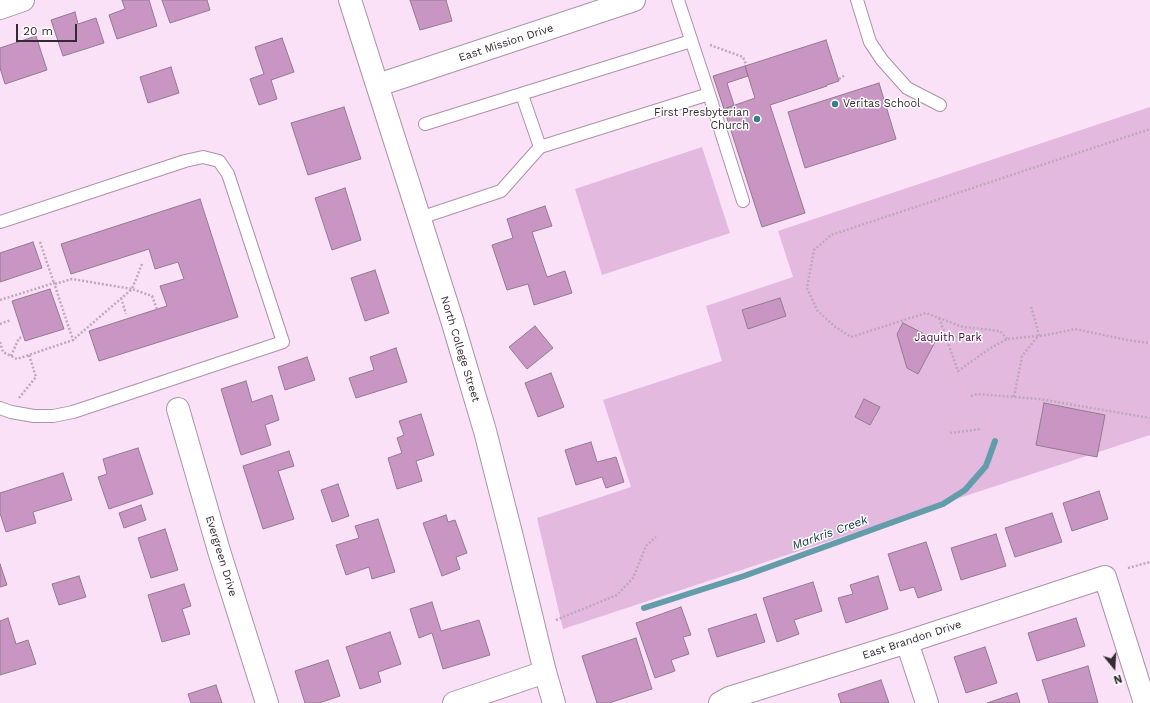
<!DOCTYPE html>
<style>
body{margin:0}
#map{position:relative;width:1150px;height:703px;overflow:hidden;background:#fae1f7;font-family:"Work Sans",sans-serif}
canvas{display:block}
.north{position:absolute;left:1094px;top:647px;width:40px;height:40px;-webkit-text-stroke:3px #fff;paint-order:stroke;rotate:162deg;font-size:11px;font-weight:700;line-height:16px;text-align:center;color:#332a32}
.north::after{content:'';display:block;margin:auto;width:14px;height:18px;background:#332a32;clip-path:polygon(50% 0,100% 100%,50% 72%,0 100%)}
.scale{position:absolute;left:16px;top:24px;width:61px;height:18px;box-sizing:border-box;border:2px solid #332a32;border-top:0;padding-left:5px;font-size:12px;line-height:14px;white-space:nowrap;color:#332a32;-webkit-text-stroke:3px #fff;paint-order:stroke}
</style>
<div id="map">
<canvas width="1150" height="703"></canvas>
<div class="north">N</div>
<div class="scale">20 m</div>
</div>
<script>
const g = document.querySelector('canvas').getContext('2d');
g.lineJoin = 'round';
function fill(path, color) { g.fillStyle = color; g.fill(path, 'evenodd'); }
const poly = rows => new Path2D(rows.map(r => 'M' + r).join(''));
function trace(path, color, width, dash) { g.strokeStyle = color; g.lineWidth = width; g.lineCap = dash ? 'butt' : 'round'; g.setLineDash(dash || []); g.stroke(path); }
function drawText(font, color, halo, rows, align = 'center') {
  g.font = font + ' "Work Sans",sans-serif'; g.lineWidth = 3; g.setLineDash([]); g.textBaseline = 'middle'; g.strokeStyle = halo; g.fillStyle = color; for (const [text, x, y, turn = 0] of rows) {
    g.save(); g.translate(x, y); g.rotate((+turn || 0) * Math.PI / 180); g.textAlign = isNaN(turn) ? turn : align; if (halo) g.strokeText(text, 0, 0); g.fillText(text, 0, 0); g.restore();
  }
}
fill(poly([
 [1150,107,1150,435,563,629,537,518,631,487,603,400,722,361,706,306,793,277,778,231],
 [702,147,730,233,602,275,575,189]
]), '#e4b9df');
trace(poly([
 [644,608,744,576,943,504,965,490,986,466,995,441]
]), '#639daa', 6);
const building = poly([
 [122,0,149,0,157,26,117,39,109,15,125,9,122,0],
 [162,0,207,0,210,10,170,23,162,0],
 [410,0,446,0,452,21,420,30,410,0],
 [75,12,78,24,96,18,104,43,63,56,51,20,75,12],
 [36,36,47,70,5,84,0,68,0,48,36,36],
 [282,38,294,72,271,80,277,99,259,105,250,79,264,74,255,47,282,38],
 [826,40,839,81,827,85,827,86,770,105,805,213,762,227,724,109,755,98,745,66,826,40],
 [745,66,748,76,727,83,734,105,724,109,713,76,745,66],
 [171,67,179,93,148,103,140,77,171,67],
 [879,83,896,139,805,168,788,112,879,83],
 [344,107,361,159,308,175,291,123,344,107],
 [345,188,361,240,332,250,315,198,345,188],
 [200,199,238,317,99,361,89,331,167,306,160,286,184,279,178,262,155,269,149,249,71,274,61,244,200,199],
 [545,206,552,226,532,232,547,277,565,271,572,293,534,305,528,284,507,290,492,245,513,238,507,219,545,206],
 [33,242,42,268,0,282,0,253,33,242],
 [375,270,389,313,365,321,351,278,375,270],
 [50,289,64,329,25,341,12,301,50,289],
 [780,298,786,316,748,329,742,310,780,298],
 [903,323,936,340,918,374,907,368,897,334,903,323],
 [535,326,553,348,527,369,509,347,535,326],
 [396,348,407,382,356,398,349,378,374,370,370,357,396,348],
 [307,357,315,380,285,390,278,367,307,357],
 [551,373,564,407,538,417,525,383,551,373],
 [246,381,252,402,272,395,279,420,265,425,271,445,241,455,221,389,246,381],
 [864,399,880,407,870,425,855,417,864,399],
 [1044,403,1105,415,1097,457,1036,445,1044,403],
 [421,414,434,455,416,461,422,481,397,489,388,458,402,453,397,438,404,435,399,421,421,414],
 [591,442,597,462,616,457,624,482,606,488,602,477,576,485,565,450,591,442],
 [138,448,153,494,109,509,98,477,107,474,103,459,138,448],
 [289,451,294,466,278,471,294,519,263,529,243,466,289,451],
 [63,473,72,500,33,512,36,523,6,532,0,513,0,493,63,473],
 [338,484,349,516,332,522,321,490,338,484],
 [1099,491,1108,519,1072,531,1063,503,1099,491],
 [141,505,146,520,124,528,119,513,141,505],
 [1052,513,1062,542,1015,557,1005,528,1052,513],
 [446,515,448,522,455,520,467,553,456,557,460,569,442,576,423,523,446,515],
 [378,519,395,572,372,579,369,567,346,575,336,545,359,538,355,526,378,519],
 [165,529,178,570,151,578,138,538,165,529],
 [996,534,1006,566,961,580,951,548,996,534],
 [926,542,942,590,918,598,914,587,900,591,888,554,926,542],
 [0,564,7,585,0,587,0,564],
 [79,576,86,597,59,605,52,584,79,576],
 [878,576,888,609,846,623,838,598,853,594,850,585,878,576],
 [813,582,822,611,794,620,799,634,777,642,763,598,813,582],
 [184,584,191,606,182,609,190,634,162,642,148,595,184,584],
 [432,602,441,631,479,620,490,655,443,669,432,633,419,638,410,609,432,602],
 [681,607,691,635,683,637,689,654,671,660,675,671,655,678,636,623,681,607],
 [756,614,765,642,717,657,708,629,756,614],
 [8,618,16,644,28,640,36,664,0,675,0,621,8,618],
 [1076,618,1085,646,1037,661,1028,633,1076,618],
 [390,632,401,664,378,672,381,682,360,689,346,647,390,632],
 [636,638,652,689,609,703,597,703,582,656,636,638],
 [985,647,997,683,966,693,954,657,985,647],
 [328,660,340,696,319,703,305,703,295,671,328,660],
 [1088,666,1098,703,1049,703,1042,680,1088,666],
 [881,680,889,703,841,703,838,694,881,680],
 [216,685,222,703,191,703,188,694,216,685],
 [1017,693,1020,703,987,703,1017,693]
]);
fill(building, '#c996c3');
trace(building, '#927b8f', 1);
const lane = poly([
 [857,0,870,42,882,60,907,88,940,105],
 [709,94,743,201],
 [522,95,540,147],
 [425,124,691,41],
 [420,218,501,191,540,147,709,94,678,0],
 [0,222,185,161,203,157,219,161,228,174,283,342,73,412,53,416,34,416,11,412,0,408]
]);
const street = poly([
 [0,8,23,0],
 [378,85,634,0],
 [178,409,219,551,267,703],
 [907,642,927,703],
 [454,703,545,672],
 [720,703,729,698,907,642,1105,577,1145,703]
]);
const primary = poly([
 [350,0,452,320,485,431,512,537,545,672,554,703]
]);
trace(lane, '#ab93a7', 14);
trace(street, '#ab93a7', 24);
trace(primary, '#ab93a7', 24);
trace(poly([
 [710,45,743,57,746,64],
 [839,79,845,75],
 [40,242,54,283],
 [142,264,132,289,152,296,157,309],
 [55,284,72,279,132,289,73,340],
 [121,298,126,314],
 [0,300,54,283,73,340,17,359,3,352,0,342],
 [939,318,958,371,989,349,1007,339,1047,335,1075,329,1127,340,1150,343],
 [0,324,11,320],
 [1007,339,1000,331,963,327,926,313,851,337,834,326,817,310,807,288,814,250,831,235,1150,129],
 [11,356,19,338,23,337],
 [971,396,977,394,1039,399,1150,418],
 [1014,397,1022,356,1039,335,1031,306],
 [19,398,36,377,29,355],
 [950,433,982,429],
 [1128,568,1150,562],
 [556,620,617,595,633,578,646,546,656,537]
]), '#bda9bb', 2.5, [2, 2]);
trace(lane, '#fff', 12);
trace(street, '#fff', 22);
trace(primary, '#fff', 22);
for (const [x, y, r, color] of [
 [835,104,4,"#387e8a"],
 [757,119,4,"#387e8a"]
]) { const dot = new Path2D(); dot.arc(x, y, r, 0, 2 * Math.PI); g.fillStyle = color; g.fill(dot); trace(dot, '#fff', 1.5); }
drawText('11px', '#332a32', '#fff', [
 ["East Mission Drive",506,43,-18],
 ["North College Street",460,349,73],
 ["Evergreen Drive",221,556,73],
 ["East Brandon Drive",912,640,-18]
]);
drawText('11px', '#332a32', '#fff', [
 ["Veritas School",843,104],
 ["First Presbyterian",749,113,"right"],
 ["Church",749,126,"right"]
], 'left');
drawText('11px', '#490b45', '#fff', [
 ["Jaquith Park",948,338]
]);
drawText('italic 12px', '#09343a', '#fff', [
 ["Markris Creek",830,533,-20]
]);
</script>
